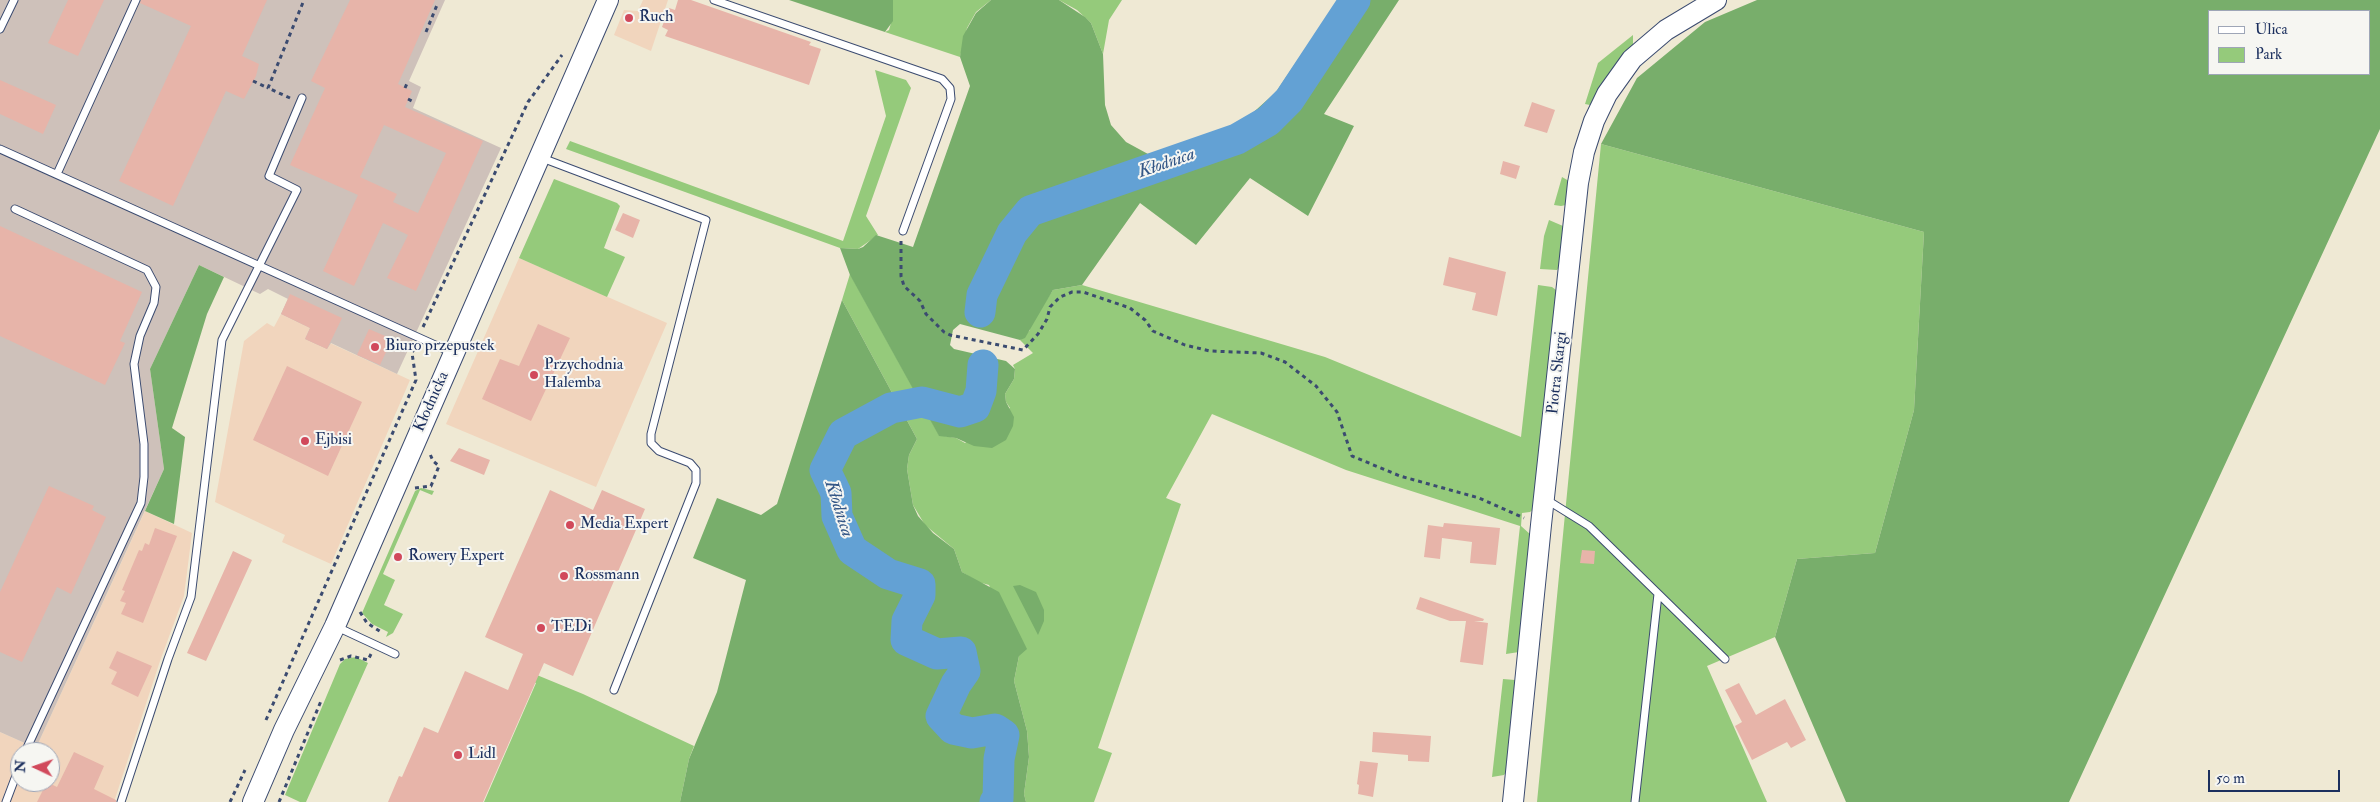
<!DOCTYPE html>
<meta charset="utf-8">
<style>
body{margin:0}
#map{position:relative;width:2380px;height:802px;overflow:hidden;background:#efe9d4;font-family:"IM FELL Double Pica",serif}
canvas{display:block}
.legend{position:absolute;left:2208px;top:10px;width:162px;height:65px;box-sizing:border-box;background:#f6f6f2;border:1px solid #9ea6b7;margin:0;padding:6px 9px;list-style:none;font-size:15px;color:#1b2f5e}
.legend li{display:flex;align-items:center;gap:10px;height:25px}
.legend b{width:25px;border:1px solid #9ea6b7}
.north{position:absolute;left:10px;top:742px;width:50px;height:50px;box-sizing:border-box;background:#f6f6f2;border:1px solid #9ea6b7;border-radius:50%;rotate:273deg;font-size:14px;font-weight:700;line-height:20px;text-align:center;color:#1b2f5e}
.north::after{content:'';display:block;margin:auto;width:18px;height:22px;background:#d1495b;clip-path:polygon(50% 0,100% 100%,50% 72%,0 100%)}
.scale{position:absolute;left:2208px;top:770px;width:132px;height:22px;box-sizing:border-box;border:2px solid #1b2f5e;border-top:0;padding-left:6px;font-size:15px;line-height:18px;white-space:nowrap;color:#1b2f5e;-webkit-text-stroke:4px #f6f6f2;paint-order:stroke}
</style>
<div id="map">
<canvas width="2380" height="802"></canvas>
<ul class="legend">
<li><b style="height:6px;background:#fff"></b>Ulica</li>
<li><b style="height:14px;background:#95ca7b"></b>Park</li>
</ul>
<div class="north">N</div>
<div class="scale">50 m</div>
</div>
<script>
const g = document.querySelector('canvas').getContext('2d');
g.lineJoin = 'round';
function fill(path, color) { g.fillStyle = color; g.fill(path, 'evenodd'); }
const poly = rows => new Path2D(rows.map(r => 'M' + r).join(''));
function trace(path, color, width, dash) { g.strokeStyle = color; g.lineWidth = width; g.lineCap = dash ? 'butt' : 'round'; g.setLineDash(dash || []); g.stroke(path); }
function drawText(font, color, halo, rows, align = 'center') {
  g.font = font + ' "IM FELL Double Pica",serif'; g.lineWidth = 4; g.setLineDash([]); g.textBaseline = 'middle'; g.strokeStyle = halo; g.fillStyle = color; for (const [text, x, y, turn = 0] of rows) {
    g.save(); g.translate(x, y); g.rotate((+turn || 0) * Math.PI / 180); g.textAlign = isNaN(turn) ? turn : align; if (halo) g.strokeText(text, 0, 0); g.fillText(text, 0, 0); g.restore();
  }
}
fill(poly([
 [643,0,668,0,651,51,614,35,624,10,638,11],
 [519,258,667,323,596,487,446,424],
 [281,314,310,328,305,339,330,343,410,380,331,564,282,542,285,535,215,502,244,341,267,323,274,327],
 [145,511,192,533,184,596,160,661,114,802,0,802,0,732,36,748],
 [20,752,50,752,50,782,20,782]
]), '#f1d5bd');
fill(poly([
 [0,0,445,0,409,81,421,87,413,108,501,148,397,374,331,343,327,349,305,339,310,328,281,314,288,299,268,289,260,294,199,265,150,369,164,469,36,748,0,732]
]), '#cec1ba');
fill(poly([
 [893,0,991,0,976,12,967,28,960,57,885,32,889,30,893,16],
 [1059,0,1122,0,1109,20,1103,54,1091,23,1077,10],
 [1633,35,1633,45,1615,65,1590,105,1585,104,1598,63],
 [875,70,906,80,911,88,866,216,878,235,858,249,840,248,566,149,570,141,843,241,886,116],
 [1601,144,1924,232,1914,410,1875,553,1797,559,1775,637,1707,666,1767,802,1537,802],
 [1562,177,1569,181,1566,205,1561,206,1554,205],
 [554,179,617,203,620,206,604,248,625,257,607,297,519,258],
 [1549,220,1563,226,1560,265,1557,270,1540,269,1544,236],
 [850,274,939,435,956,438,965,443,1010,408,1006,402,1005,394,1014,379,1015,369,1013,365,1033,353,1020,340,1030,330,1030,325,1053,290,1082,285,1325,357,1521,437,1538,285,1552,287,1556,290,1535,508,1530,512,1522,513,1521,526,1531,535,1519,652,1506,654,1520,526,1346,470,1212,414,1166,498,1181,504,1098,748,1112,753,1094,802,1026,802,1024,794,1029,757,1027,731,1014,681,1019,656,989,585,978,582,962,572,954,549,925,525,913,505,907,469,909,455,917,439,842,300],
 [421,488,434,491,432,495,420,490,383,574,395,580,384,605,403,614,393,633,386,637,388,632,372,624,362,613,415,491],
 [356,657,368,663,306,802,300,802,285,795,340,664,345,659],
 [532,673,583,694,694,746,689,759,680,802,484,802,536,683,529,680],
 [1503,679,1515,680,1517,686,1507,771,1504,775,1492,777]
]), '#95ca7b');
fill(poly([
 [789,0,893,0,893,21,885,32],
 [991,0,1059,0,1085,17,1091,23,1103,54,1105,105,1111,125,1126,142,1148,154,1170,150,1218,135,1247,118,1276,92,1338,0,1399,0,1324,114,1354,126,1308,216,1250,178,1196,245,1140,203,1082,285,1053,290,1025,338,1020,340,960,324,953,330,950,345,954,349,1006,361,1015,369,1014,379,1005,394,1006,402,1014,417,1013,426,1006,440,992,448,974,446,956,438,939,436,850,275,840,248,858,249,863,247,876,235,913,247,970,86,960,57,963,36,976,13],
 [1757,0,2380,0,2380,129,2069,802,1846,802,1775,637,1797,559,1875,553,1914,410,1924,232,1601,144,1637,78,1705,22],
 [2369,11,2369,74,2209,74,2209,11],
 [199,265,224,277,207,314,172,428,185,437,174,524,145,511,164,469,150,369],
 [842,300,917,439,909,455,907,469,913,505,918,516,933,533,954,549,962,572,999,592,1027,649,1019,656,1014,681,1027,731,1029,757,1024,794,1026,802,680,802,689,759,717,692,746,580,693,558,717,498,761,515,777,504],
 [1020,585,1036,592,1044,610,1044,621,1038,635,1013,586]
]), '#78ae6b');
trace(poly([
 [980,312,982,295,1012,233,1030,211,1237,139,1268,121,1289,100,1355,0],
 [983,365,981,391,975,407,960,412,922,402,891,408,843,434,825,470,836,493,837,516,852,550,888,574,920,584,920,595,907,621,906,640,937,654,961,652,965,671,956,684,941,716,953,729,972,733,995,729,1004,735,999,759,998,799,995,802]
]), '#63a1d4', 31);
fill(poly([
 [68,0,104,0,78,56,48,43],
 [141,0,267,0,242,56,259,64,256,76,244,99,226,91,173,206,119,181,191,26,140,3],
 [350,0,435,0,398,84,412,91,405,107,483,141,416,291,387,278,408,235,383,223,354,286,323,271,358,195,290,165,325,88,311,81],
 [384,125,446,153,418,213,393,202,397,194,360,177],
 [678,0,691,0,811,42,809,45,821,49,809,85,665,36,668,30,662,27,669,8,675,10],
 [0,80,56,105,43,134,0,114],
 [1532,102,1555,110,1547,133,1524,126],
 [1503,161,1520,166,1516,179,1500,174],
 [623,213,640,220,633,238,615,230],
 [0,226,142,292,120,341,125,343,105,385,0,336],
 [1449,257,1506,272,1497,316,1472,310,1476,293,1443,285],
 [290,294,342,318,327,349,305,339,310,328,281,314],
 [538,324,570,338,531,421,482,399,500,359,519,366],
 [369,329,392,339,380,365,357,355],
 [287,366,362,402,328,476,253,440],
 [459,448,490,460,484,475,450,461],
 [49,486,94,506,92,510,106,517,71,594,57,587,22,662,0,652,0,592],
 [550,490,593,510,602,490,645,509,573,676,544,663,483,802,388,802,399,776,402,777,424,727,438,733,465,671,508,690,523,654,485,637],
 [1444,523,1500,528,1496,565,1470,563,1472,542,1442,538,1440,559,1424,557,1428,525,1443,527],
 [155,528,177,536,143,623,121,614,126,603,120,601,125,591,122,590,139,550,142,551,145,543,149,545],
 [1582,550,1595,551,1594,564,1580,563],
 [233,551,252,560,206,661,187,653],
 [1420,597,1484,619,1483,621,1474,621,1488,623,1483,665,1460,662,1466,621,1450,621,1416,609],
 [117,651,152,666,138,697,111,684,117,672,109,668],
 [1739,683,1756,715,1785,699,1806,740,1791,748,1787,742,1752,760,1735,726,1742,722,1725,690],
 [1373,732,1431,736,1429,762,1408,761,1408,755,1372,752],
 [74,752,104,766,94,789,116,800,116,802,37,802,47,782,57,787],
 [1360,761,1378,763,1373,797,1358,794,1359,785,1357,784]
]), '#e7b4a9');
const lane = poly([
 [714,0,942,79,950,88,951,99,903,231],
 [0,29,14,0],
 [0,149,453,353],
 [542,158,706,220,651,434,651,443,659,451,690,463,696,470,696,483,614,690],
 [57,174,136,0],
 [15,209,147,270,156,287,154,303,140,336,134,364,144,444,144,477,141,503,25,752],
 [1547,500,1589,526,1725,659],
 [337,627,395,654],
 [6,802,20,765],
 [121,802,168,659,191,597,222,340,297,190,269,176,302,98],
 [1635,802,1658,594]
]);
const secondary = poly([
 [253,802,284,730,335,626,608,0],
 [1513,802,1541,525,1578,183,1584,152,1594,121,1607,94,1632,59,1666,30,1716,0]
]);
trace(lane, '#3b4b70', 9);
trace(secondary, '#3b4b70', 22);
trace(poly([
 [426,32,437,5],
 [253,81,268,88],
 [405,88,408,81],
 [290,98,268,88,304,0],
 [408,99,414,102],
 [901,241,901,276,904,286,920,301,926,314,944,332,950,335,1023,350,1038,334,1047,319,1050,307,1060,297,1072,292,1083,292,1130,308,1145,320,1153,331,1185,345,1210,351,1261,353,1285,362,1316,386,1337,412,1352,456,1400,476,1479,498,1524,518],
 [423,327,528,102,562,55],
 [415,488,431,486,439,466,433,461,430,454],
 [360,612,367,623,381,632,380,634],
 [340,660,351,656,368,660,371,654],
 [266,720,416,380,412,353,415,347],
 [230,802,245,770],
 [279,802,321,701]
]), '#3b4b70', 3, [4, 4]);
trace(lane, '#fff', 7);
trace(secondary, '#fff', 20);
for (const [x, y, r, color] of [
 [629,18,5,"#d1495b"],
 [375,347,5,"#d1495b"],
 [534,375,5,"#d1495b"],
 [305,441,5,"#d1495b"],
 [570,525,5,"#d1495b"],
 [398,557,5,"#d1495b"],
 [564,576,5,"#d1495b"],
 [541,628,5,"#d1495b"],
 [458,755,5,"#d1495b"]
]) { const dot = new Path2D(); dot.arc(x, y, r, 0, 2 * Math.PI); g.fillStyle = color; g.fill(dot); trace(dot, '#f6f6f2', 2); }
drawText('16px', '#1b2f5e', '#f6f6f2', [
 ["Ruch",639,18],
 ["Biuro przepustek",385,347],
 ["Przychodnia",544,366],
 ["Halemba",544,384],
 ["Ejbisi",315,441],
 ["Media Expert",580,525],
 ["Rowery Expert",408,557],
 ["Rossmann",574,576],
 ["TEDi",551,628],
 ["Lidl",468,755]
], 'left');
drawText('16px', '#1b2f5e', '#f6f6f2', [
 ["Piotra Skargi",1558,373,-84],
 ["Kłodnicka",432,402,-66]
]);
drawText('italic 18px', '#345787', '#f6f6f2', [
 ["Kłodnica",1167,164,-19],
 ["Kłodnica",838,509,72]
]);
</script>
